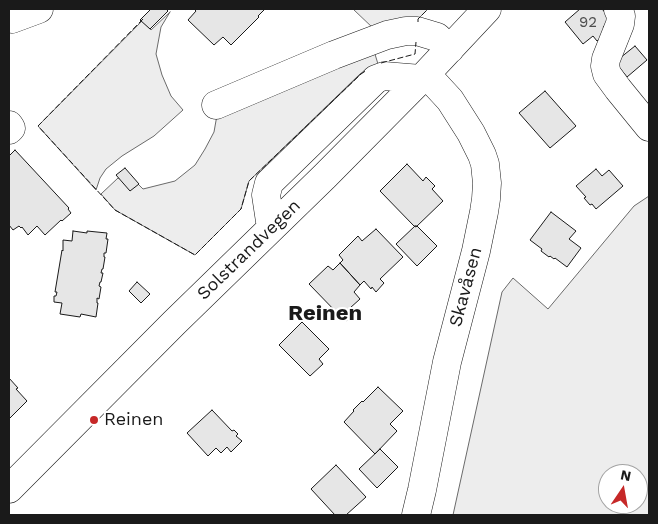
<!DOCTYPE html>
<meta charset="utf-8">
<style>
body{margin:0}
#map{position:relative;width:658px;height:524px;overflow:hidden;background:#fff;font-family:"Work Sans",sans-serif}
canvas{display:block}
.frame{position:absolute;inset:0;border:10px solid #1a1a1a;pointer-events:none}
.north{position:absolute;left:598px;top:464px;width:50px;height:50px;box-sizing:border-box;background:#fff;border:1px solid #a3a3a3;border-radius:50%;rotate:12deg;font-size:14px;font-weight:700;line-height:20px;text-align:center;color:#1a1a1a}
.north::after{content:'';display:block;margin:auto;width:18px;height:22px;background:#c62828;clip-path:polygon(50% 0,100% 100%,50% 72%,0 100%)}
</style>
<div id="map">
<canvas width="658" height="524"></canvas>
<div class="frame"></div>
<div class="north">N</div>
</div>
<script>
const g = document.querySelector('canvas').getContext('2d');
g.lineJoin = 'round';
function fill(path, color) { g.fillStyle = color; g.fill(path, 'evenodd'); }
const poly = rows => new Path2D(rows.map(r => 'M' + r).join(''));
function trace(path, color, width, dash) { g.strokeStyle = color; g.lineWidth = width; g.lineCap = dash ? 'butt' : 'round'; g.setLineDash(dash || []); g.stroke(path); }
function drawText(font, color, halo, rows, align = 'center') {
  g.font = font + ' "Work Sans",sans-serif'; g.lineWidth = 4; g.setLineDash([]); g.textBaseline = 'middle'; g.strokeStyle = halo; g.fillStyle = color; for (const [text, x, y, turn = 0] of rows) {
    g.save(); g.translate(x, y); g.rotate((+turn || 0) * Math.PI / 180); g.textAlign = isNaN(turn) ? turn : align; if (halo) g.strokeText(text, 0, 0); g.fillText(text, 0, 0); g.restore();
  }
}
const built = poly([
 [353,9,428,9,418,19,374,29,353,9],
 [170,12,161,27,156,54,162,75,171,96,183,110,154,136,122,156,106,169,100,178,96,190,38,126,142,21,151,30,170,12],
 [374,51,378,64,360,74,249,181,241,209,195,255,115,210,101,194,118,178,138,184,143,189,175,181,195,165,205,149,214,132,217,115,374,51],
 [649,196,649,515,453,515,502,292,513,278,548,309,634,206,649,196],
 [608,474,638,474,638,504,608,504,608,474]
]);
fill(built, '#ededed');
trace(built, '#6a6a6a', 1);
const building = poly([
 [151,9,166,9,168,11,150,29,140,20,151,9],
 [194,9,265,9,258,16,259,17,231,45,223,37,214,45,188,20,196,11,194,9],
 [580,9,602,9,610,18,608,23,603,27,608,33,597,41,593,36,583,44,565,22,580,9],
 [635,46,647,60,627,77,615,62,635,46],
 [545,91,576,126,550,148,519,113,545,91],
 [15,150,69,208,68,209,71,213,62,221,61,220,45,235,37,226,28,235,22,227,21,228,19,226,13,230,9,225,9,156,15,150],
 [407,164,423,181,426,177,435,186,432,189,443,201,416,227,414,226,380,191,407,164],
 [125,168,139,184,130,191,116,175,125,168],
 [596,169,602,176,609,170,623,186,596,209,592,204,590,205,584,198,586,197,576,186,596,169],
 [551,212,576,231,569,239,581,248,567,267,555,258,554,259,550,256,549,257,541,251,542,249,530,240,551,212],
 [415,226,417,226,437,246,417,266,396,244,415,226],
 [376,229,403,257,380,279,384,283,376,292,372,287,371,289,364,281,360,285,340,263,343,260,339,255,358,236,362,241,376,229],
 [73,231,87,233,87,231,107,233,106,239,108,239,106,253,104,253,104,257,105,257,103,269,102,269,101,273,103,273,101,282,100,282,99,286,101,287,99,299,97,298,97,303,98,303,96,317,81,314,80,317,60,314,62,303,54,302,54,296,56,296,57,292,55,292,62,250,63,251,63,240,72,241,73,231],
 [340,263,360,285,354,292,360,299,350,308,355,313,346,321,342,317,341,317,309,284,328,266,333,270,340,263],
 [137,282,150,294,141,303,129,291,137,282],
 [302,322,329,349,319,359,323,364,310,376,279,345,302,322],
 [9,378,18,388,16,389,27,401,9,419,9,378],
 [378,387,403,411,390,424,397,431,375,454,344,422,354,411,353,410,362,401,363,402,378,387],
 [212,410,232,431,234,430,238,434,236,436,242,441,231,452,227,447,221,453,216,448,208,456,187,433,212,410],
 [380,449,398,467,377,488,359,469,380,449],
 [336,465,366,497,346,515,335,515,311,489,336,465]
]);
fill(building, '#e6e6e6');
trace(building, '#1a1a1a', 1);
const minor = poly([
 [618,9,621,16,620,24,606,59,605,66,607,74,618,89,649,127],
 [9,17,12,19,39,9],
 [216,105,334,55,387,35,406,31,417,31,437,37,450,49],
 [9,125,11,128,9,130],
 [271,228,266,195,269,183,376,79,384,76,421,79],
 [9,489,174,323,325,176,426,74,487,9],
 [416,515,422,490,447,362,476,251,484,212,486,199,487,183,485,164,482,155,471,133,450,100,426,74]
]);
trace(minor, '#1a1a1a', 29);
trace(minor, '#fff', 28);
trace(poly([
 [143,19,38,126,115,210,195,255,241,209,249,181,361,74,367,70],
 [418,22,418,19,428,9],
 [381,63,415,54,416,42]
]), '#1a1a1a', 1, [6, 2.5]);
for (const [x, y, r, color] of [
 [94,420,5,"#c62828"]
]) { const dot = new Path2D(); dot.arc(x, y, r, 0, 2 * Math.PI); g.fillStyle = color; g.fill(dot); trace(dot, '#fff', 2); }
drawText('15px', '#4d4d4d', null, [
 ["92",588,23]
]);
drawText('18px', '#1a1a1a', '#fff', [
 ["Solstrandvegen",249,250,-44],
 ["Skavåsen",466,287,-75]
]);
drawText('18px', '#1a1a1a', '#fff', [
 ["Reinen",104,420]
], 'left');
drawText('bold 22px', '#1a1a1a', '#fff', [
 ["Reinen",325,314]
]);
</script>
